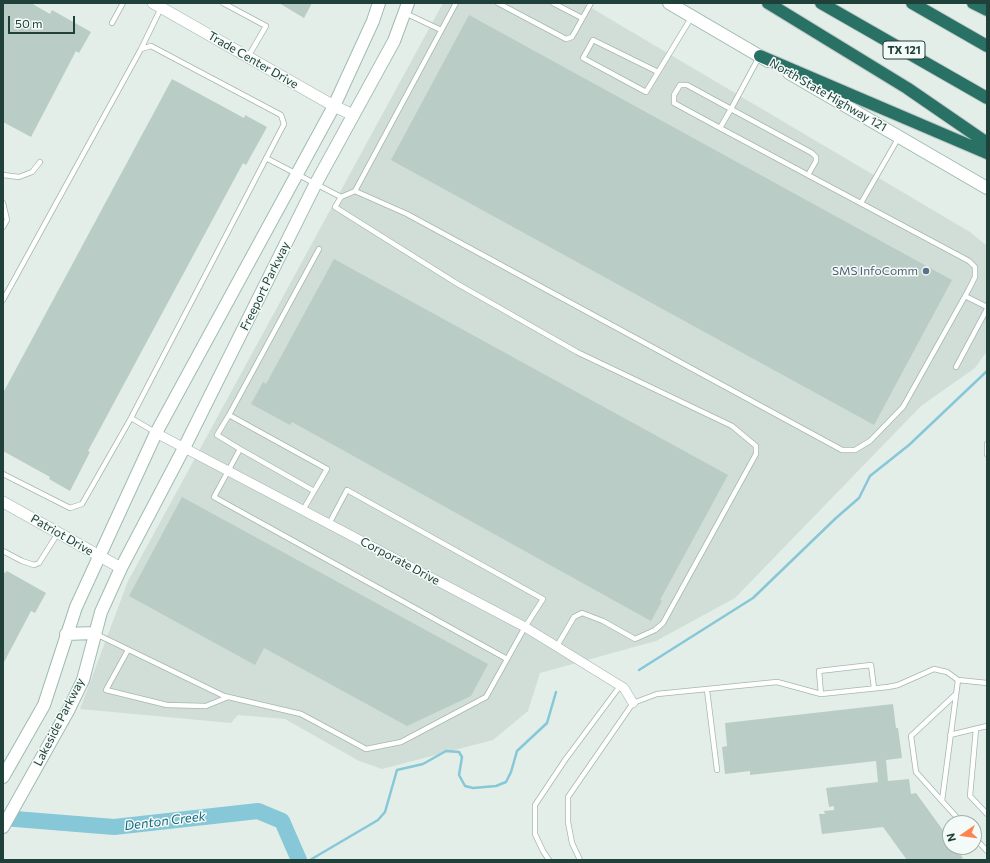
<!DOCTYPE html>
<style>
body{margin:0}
#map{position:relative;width:990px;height:863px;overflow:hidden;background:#e3eee9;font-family:Commissioner,sans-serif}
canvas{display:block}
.frame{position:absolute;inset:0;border:4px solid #20413a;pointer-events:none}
.north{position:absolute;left:942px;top:815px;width:40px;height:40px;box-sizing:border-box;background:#f4faf7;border:1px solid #9fb0ab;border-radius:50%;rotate:257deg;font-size:11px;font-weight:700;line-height:16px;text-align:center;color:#20413a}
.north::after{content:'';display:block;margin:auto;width:14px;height:18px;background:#fe8350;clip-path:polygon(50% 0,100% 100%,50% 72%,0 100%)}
.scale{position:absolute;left:8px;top:16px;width:67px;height:18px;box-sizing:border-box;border:2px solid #20413a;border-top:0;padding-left:5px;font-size:12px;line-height:14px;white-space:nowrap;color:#20413a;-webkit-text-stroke:3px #f4faf7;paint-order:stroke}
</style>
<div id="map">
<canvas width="990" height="863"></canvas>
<div class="frame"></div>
<div class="north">N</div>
<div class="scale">50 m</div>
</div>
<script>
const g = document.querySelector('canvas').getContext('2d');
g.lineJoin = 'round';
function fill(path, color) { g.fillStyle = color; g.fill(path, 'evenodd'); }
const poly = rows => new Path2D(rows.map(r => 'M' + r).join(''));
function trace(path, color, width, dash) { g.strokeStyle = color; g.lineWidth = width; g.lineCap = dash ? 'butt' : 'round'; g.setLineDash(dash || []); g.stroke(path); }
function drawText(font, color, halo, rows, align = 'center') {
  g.font = font + ' Commissioner,sans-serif'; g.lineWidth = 3; g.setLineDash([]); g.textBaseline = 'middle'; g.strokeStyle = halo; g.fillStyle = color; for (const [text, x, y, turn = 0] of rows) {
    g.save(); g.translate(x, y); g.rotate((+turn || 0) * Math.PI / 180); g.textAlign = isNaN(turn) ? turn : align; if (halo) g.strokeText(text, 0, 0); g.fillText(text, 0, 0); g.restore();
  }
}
fill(poly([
 [443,3,583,3,970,232,987,246,987,351,975,368,921,406,735,598,656,641,540,673,528,711,493,740,382,769,359,761,285,719,238,715,231,723,80,709,128,581]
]), '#d1ded8');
trace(poly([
 [639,670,753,598,836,518,859,498,870,476,909,445,987,371],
 [310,860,378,820,385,812,397,770,423,764,446,751,459,752,462,757,459,775,465,786,473,788,496,786,506,782,511,772,517,751,547,723,556,692]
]), '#86c7d8', 2.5);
trace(poly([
 [3,818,114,827,258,811,282,821,299,860]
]), '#86c7d8', 16);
fill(poly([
 [3,3,31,3,50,14,52,10,91,32,79,53,76,51,31,137,3,122],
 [279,3,312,3,304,18],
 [469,15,952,280,874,425,391,160],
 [172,79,244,118,245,115,267,127,246,165,243,163,88,451,90,452,70,491,49,479,50,477,3,451,3,393],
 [334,259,728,475,660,600,662,601,651,621,292,422,290,425,251,404,263,382,266,384],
 [182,497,488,664,471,696,407,726,264,648,255,665,129,596],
 [7,571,46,593,35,613,31,611,3,664,3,572,5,573],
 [893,704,896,728,898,728,902,758,886,760,888,781,909,779,911,794,916,793,950,840,950,847,955,847,963,858,960,860,907,860,883,827,822,834,819,814,825,814,824,811,834,810,834,806,829,807,826,788,878,782,876,761,750,775,750,771,725,774,722,747,727,746,725,723]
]), '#baccc6');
const service = poly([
 [223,3,266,26,248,57],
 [498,3,566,39,572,37,591,3],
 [553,3,582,18],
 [405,13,441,30],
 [112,23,123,3],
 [141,49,161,8],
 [658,72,593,40,583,58,646,92,691,18],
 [720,128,808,175],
 [266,158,341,197],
 [3,175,19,177,32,172,40,162],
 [355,191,456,3],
 [3,203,7,220,3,227],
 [861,203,899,137],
 [965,296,987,307],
 [3,300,141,49,151,46,281,115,284,124,131,418,82,504,70,508,3,474],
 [956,367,987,309],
 [229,415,319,249],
 [131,418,155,432],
 [987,444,987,454],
 [240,449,314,491],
 [303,510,327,469,229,415,217,435,240,449,214,497,507,659],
 [3,551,22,561,34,565,39,563,58,533],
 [96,634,224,696,301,714,366,749,401,742,486,697,525,627,543,599,347,490,329,524],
 [557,646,574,617,582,613,603,621,635,639,655,630,663,623,756,454,756,446,732,426,577,352,456,283,335,207,341,197,355,191,407,214,842,450,855,450,870,441,903,407,969,289,975,277,975,267,969,261,808,175,816,161,816,157,812,153,731,109,687,85,680,85,674,95,674,103,720,128,731,109,759,57],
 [128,650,106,690,167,705,206,706,228,697],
 [958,680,942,801,962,823],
 [707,690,717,770],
 [821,694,819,671,871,665,874,688],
 [976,729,970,796,987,814],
 [950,735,987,726],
 [942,801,916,772,911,736,956,694],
 [974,837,987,851],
 [549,860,543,851,535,834,535,805,565,760,620,686],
 [580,860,572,843,568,822,568,797,633,703,657,694,777,682,821,694,888,687,898,685,934,669,947,672,958,680,987,683]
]);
const minor = poly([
 [156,433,525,627,624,688,633,703]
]);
const tertiary = poly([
 [153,3,334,106,353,115],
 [3,502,121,568]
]);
const secondary = poly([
 [669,3,768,61],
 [789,73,987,188],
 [66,634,94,633],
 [3,777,44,705,76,607,156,433,334,106,373,21,379,3],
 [3,827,69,709,83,680,101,612,121,568,184,448,315,185,394,41,408,3]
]);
const motorway = poly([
 [768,3,907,88,987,143],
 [821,3,987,98],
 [912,3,987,46],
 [973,3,987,10],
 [760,56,987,153]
]);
trace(service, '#a5b7b1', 6);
trace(minor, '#a5b7b1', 10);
trace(tertiary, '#a5b7b1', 12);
trace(secondary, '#a0bbb2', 14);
trace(motorway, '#c1cac8', 14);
trace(service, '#fff', 4.5);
trace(minor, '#fff', 9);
trace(tertiary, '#fff', 11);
trace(secondary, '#fff', 12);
trace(motorway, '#297065', 12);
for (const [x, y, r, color] of [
 [926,271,4,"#5c6f8a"]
]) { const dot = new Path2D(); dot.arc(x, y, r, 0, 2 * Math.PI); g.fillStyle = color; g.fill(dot); trace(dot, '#f4faf7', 1.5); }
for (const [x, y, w] of [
 [904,50,42]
]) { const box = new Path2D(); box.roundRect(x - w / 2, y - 9, w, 18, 3); g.fillStyle = '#f4faf7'; g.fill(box); trace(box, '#20413a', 1); }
drawText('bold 11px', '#20413a', null, [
 ["TX 121",904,50]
]);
drawText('12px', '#20413a', '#f4faf7', [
 ["Trade Center Drive",253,60,30],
 ["North State Highway 121",828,95,30],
 ["Freeport Parkway",265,286,-64],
 ["Patriot Drive",62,535,30],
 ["Corporate Drive",400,561,28],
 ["Lakeside Parkway",59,722,-63]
]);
drawText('12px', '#4e5e75', '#f4faf7', [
 ["SMS InfoComm",918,271]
], 'right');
drawText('italic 13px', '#146b83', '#f4faf7', [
 ["Denton Creek",165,821,-7]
]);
</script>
